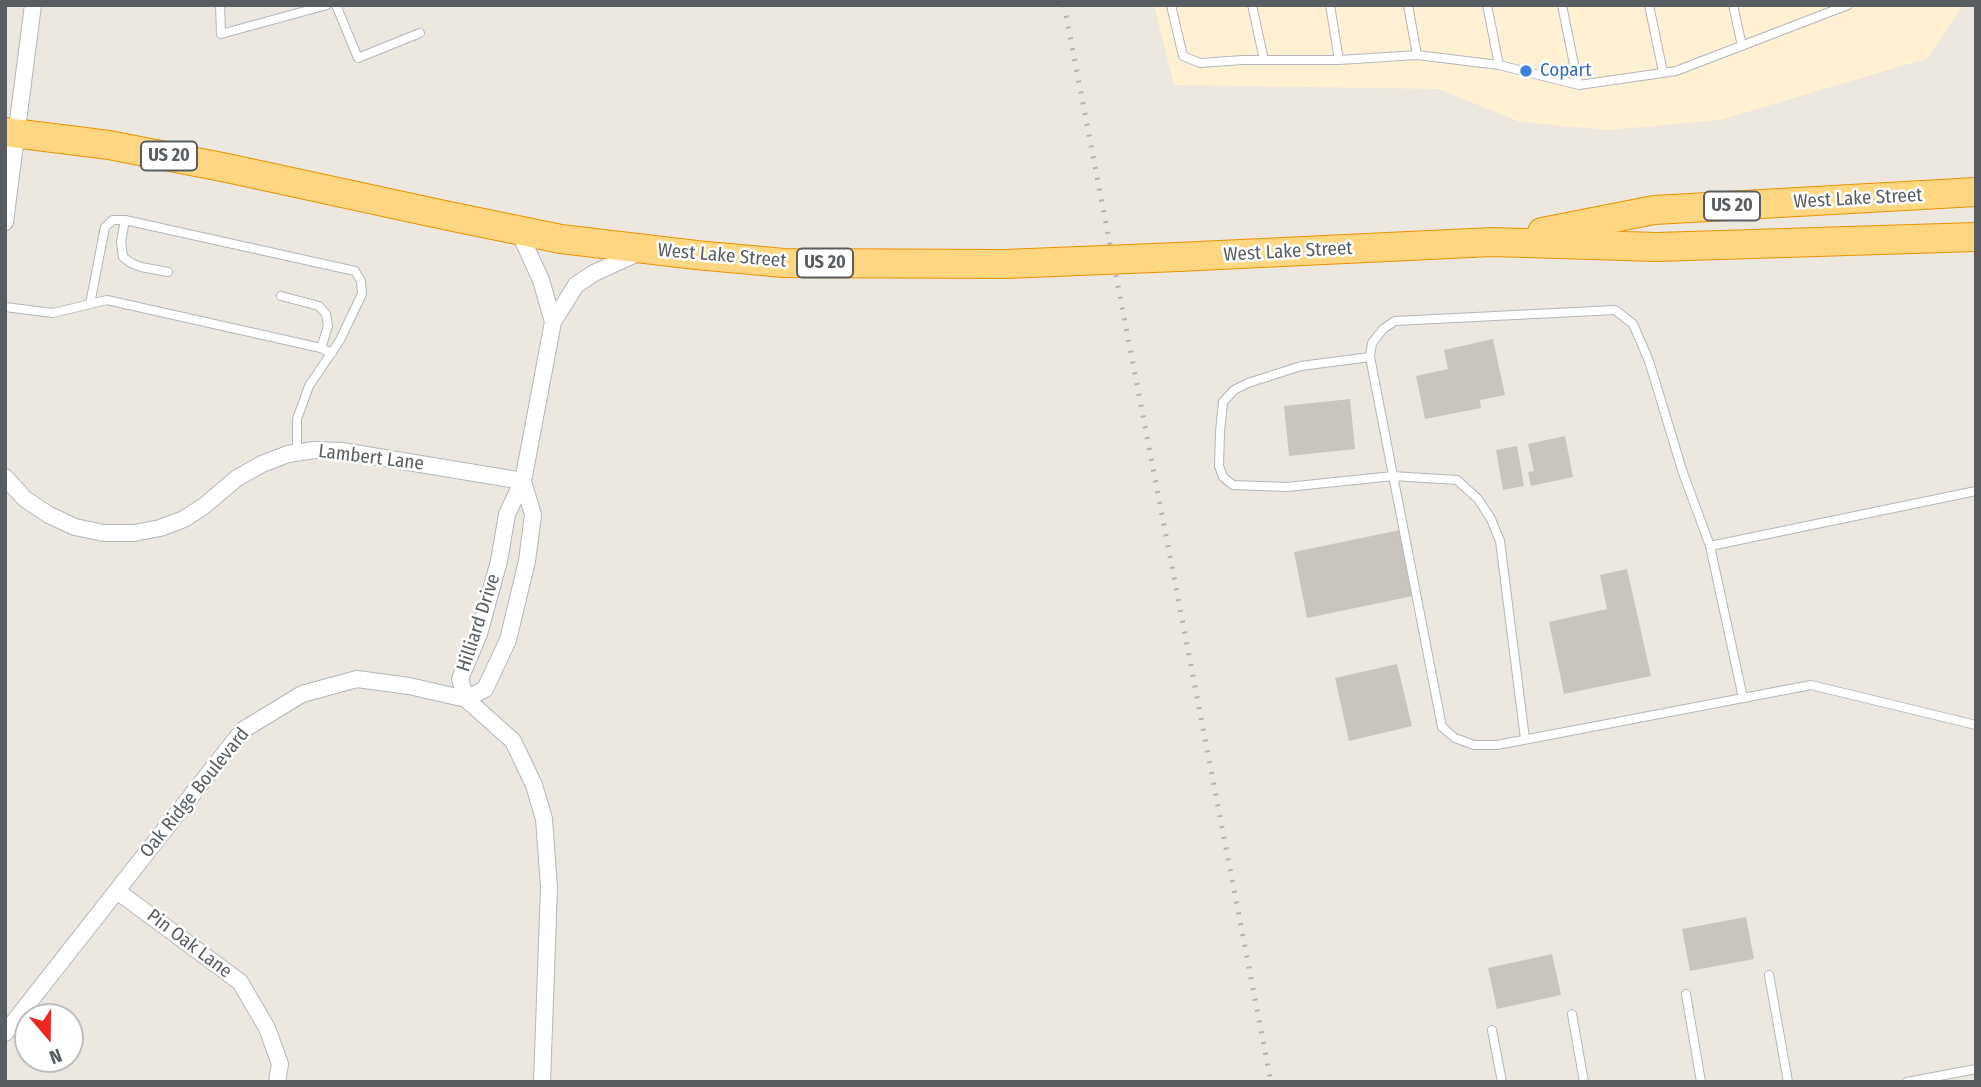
<!DOCTYPE html>
<style>
body{margin:0}
#map{position:relative;width:1981px;height:1087px;overflow:hidden;background:#ece8df;font-family:"Fira Sans Condensed",sans-serif}
canvas{display:block}
.frame{position:absolute;inset:0;border:7px solid #585d61;pointer-events:none}
.north{position:absolute;left:14px;top:1003px;width:70px;height:70px;box-sizing:border-box;background:#fff;border:2px solid #bcbec0;border-radius:50%;rotate:160deg;font-size:19px;font-weight:700;line-height:28px;text-align:center;color:#585d61}
.north::after{content:'';display:block;margin:auto;width:24px;height:32px;background:#ee2523;clip-path:polygon(50% 0,100% 100%,50% 72%,0 100%)}
</style>
<div id="map">
<canvas width="1981" height="1087"></canvas>
<div class="frame"></div>
<div class="north">N</div>
</div>
<script>
const g = document.querySelector('canvas').getContext('2d');
g.lineJoin = 'round';
function fill(path, color) { g.fillStyle = color; g.fill(path, 'evenodd'); }
const poly = rows => new Path2D(rows.map(r => 'M' + r).join(''));
function trace(path, color, width, dash) { g.strokeStyle = color; g.lineWidth = width; g.lineCap = dash ? 'butt' : 'round'; g.setLineDash(dash || []); g.stroke(path); }
function drawText(font, color, halo, rows, align = 'center') {
  g.font = font + ' "Fira Sans Condensed",sans-serif'; g.lineWidth = 5; g.setLineDash([]); g.textBaseline = 'middle'; g.strokeStyle = halo; g.fillStyle = color; for (const [text, x, y, turn = 0] of rows) {
    g.save(); g.translate(x, y); g.rotate((+turn || 0) * Math.PI / 180); g.textAlign = isNaN(turn) ? turn : align; if (halo) g.strokeText(text, 0, 0); g.fillText(text, 0, 0); g.restore();
  }
}
fill(poly([
 [1154,5,1963,5,1928,58,1720,120,1609,130,1520,122,1439,89,1174,85]
]), '#fff1d1');
fill(poly([
 [1493,339,1505,395,1480,400,1481,408,1425,419,1416,376,1448,369,1444,350],
 [1350,399,1355,449,1289,456,1284,406],
 [1565,436,1573,477,1531,486,1528,472,1534,471,1528,444],
 [1517,446,1524,486,1503,490,1496,450],
 [1400,530,1413,596,1307,618,1294,552],
 [1627,569,1651,676,1564,694,1549,622,1607,609,1600,575],
 [1397,664,1412,726,1349,741,1335,678],
 [1746,917,1754,959,1690,971,1682,929],
 [1552,954,1561,995,1497,1009,1488,968]
]), '#c9c5be');
const lane = poly([
 [220,5,221,34,327,5],
 [336,5,358,58,420,33],
 [1171,5,1183,56,1200,63,1243,60,1339,60,1417,55,1499,65,1579,85,1676,71,1848,5],
 [1252,5,1264,60],
 [1330,5,1339,60],
 [1408,5,1417,55],
 [1487,5,1499,65],
 [1562,5,1578,84],
 [1649,5,1663,72],
 [1733,5,1742,46],
 [125,220,121,242,123,257,131,263,141,267,168,272],
 [281,296,319,306,326,314,328,326,321,348],
 [90,304,105,227,113,220,125,220,355,271,361,281,362,294,340,340,309,386,297,419,297,452],
 [5,307,53,313,107,300,321,348,332,353],
 [1370,357,1301,366,1248,383,1234,390,1223,402,1220,432,1219,466,1223,477,1233,485,1287,487,1393,476,1457,480,1478,499,1491,519,1500,541,1525,739],
 [1976,491,1710,546,1683,473,1649,361,1633,324,1615,310,1395,321,1383,329,1372,343,1370,357,1442,727,1455,738,1474,745,1497,745,1811,685,1976,725],
 [1710,546,1743,698],
 [1769,975,1788,1082],
 [1686,994,1701,1082],
 [1572,1014,1584,1082],
 [1492,1030,1502,1082],
 [1907,1082,1976,1069]
]);
const street = poly([
 [5,222,33,5],
 [518,230,541,280,553,322],
 [5,477,25,499,49,515,75,527,104,533,134,533,160,528,184,519,204,506,237,478,262,464,288,454,314,450,342,451,523,481],
 [523,481,533,515,527,561,508,640,485,689,466,699,460,679,479,634,499,561,507,514,523,481,553,322,576,285,594,273,640,252],
 [117,891,240,982,267,1028,280,1064,277,1082],
 [5,1033,243,730,302,694,357,679,409,686,466,699,513,741,534,785,544,819,549,887,542,1082]
]);
const highway = poly([
 [5,132,109,145,227,168,444,215,561,239,696,255,784,263,1005,264],
 [1542,232,1654,210,1976,192],
 [1178,257,1492,242,1657,247,1976,237]
]);
trace(lane, '#b2b6bb', 10);
trace(street, '#b2b6bb', 18);
trace(highway, '#eb9100', 30);
trace(lane, '#fff', 8);
trace(street, '#fff', 16);
trace(highway, '#ffd783', 28);
trace(poly([
 [1064,5,1271,1082]
]), '#b1b2b2', 5, [2, 9]);
const highwayBridge = poly([
 [1005,264,1178,257]
]);
trace(highwayBridge, '#eb9100', 30, []);
trace(highwayBridge, '#ffd783', 28);
for (const [x, y, r, color] of [
 [1526,71,7,"#3f7fe0"]
]) { const dot = new Path2D(); dot.arc(x, y, r, 0, 2 * Math.PI); g.fillStyle = color; g.fill(dot); trace(dot, '#fff', 2.5); }
for (const [x, y, w] of [
 [169,156,56],
 [1732,206,56],
 [825,263,56]
]) { const box = new Path2D(); box.roundRect(x - w / 2, y - 14.5, w, 29, 5); g.fillStyle = '#fff'; g.fill(box); trace(box, '#585d61', 2); }
drawText('bold 18px', '#585d61', null, [
 ["US 20",169,156],
 ["US 20",1732,206],
 ["US 20",825,263]
]);
drawText('19px', '#366cbe', '#fff', [
 ["Copart",1540,71]
], 'left');
drawText('19px', '#585d61', '#fff', [
 ["West Lake Street",1858,199,-3],
 ["West Lake Street",1288,252,-3],
 ["West Lake Street",722,256,5],
 ["Lambert Lane",371,458,7],
 ["Hilliard Drive",479,623,-72],
 ["Oak Ridge Boulevard",195,793,-51],
 ["Pin Oak Lane",189,944,37]
]);
</script>
